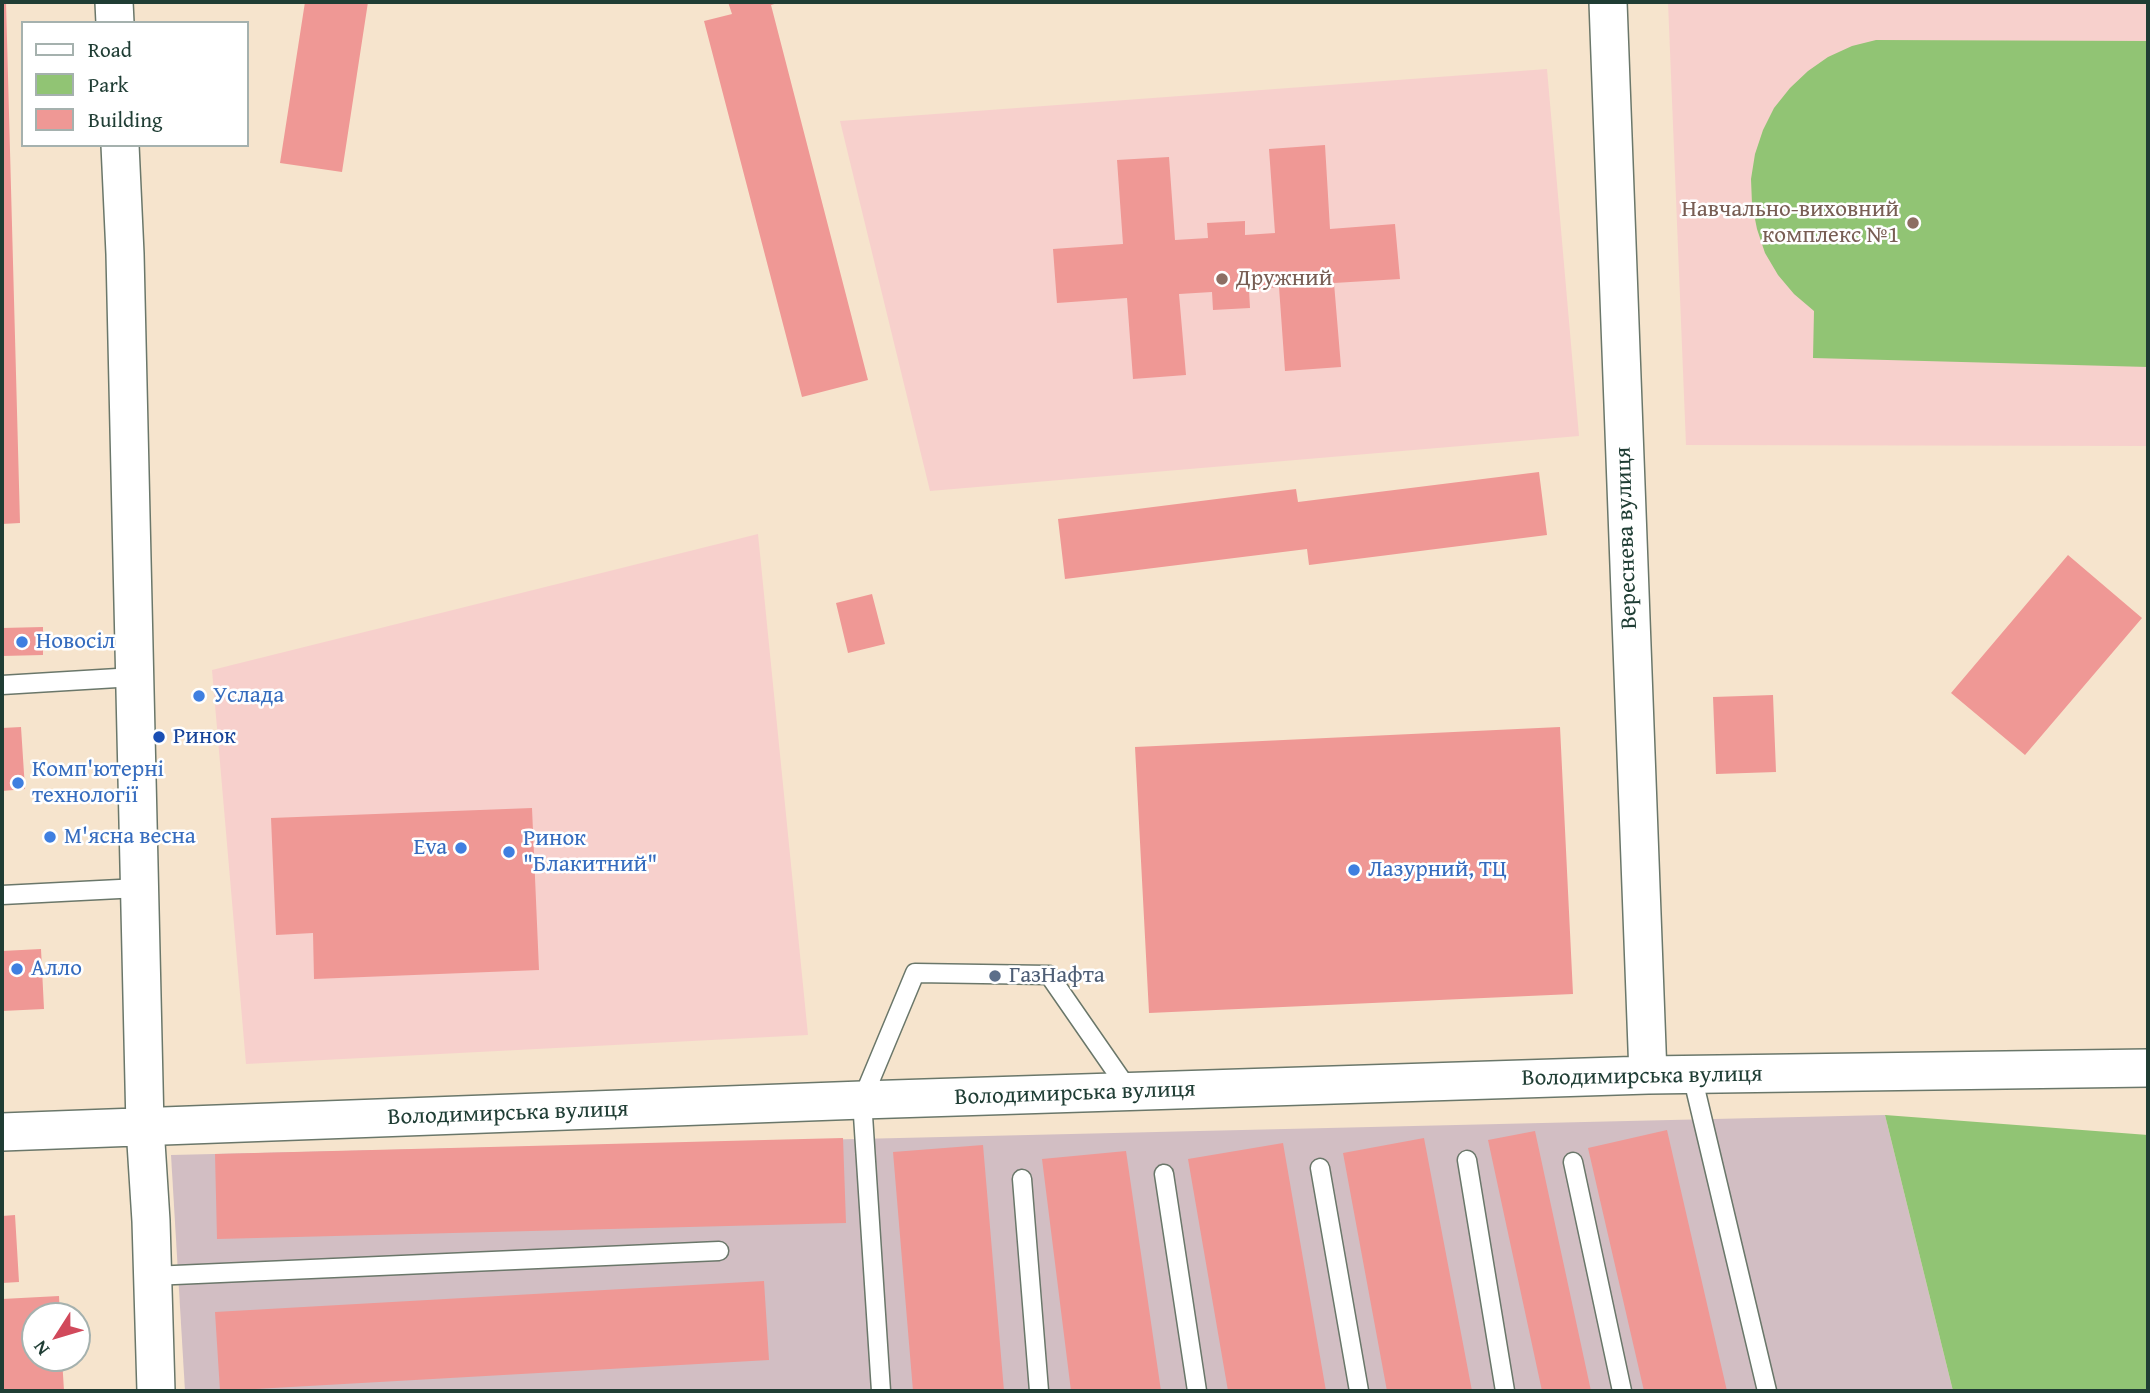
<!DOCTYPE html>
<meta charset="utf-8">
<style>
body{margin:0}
#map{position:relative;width:2150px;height:1393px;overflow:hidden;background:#f6e4cd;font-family:"Gentium Book Plus",serif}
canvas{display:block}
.frame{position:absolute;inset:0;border:4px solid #1f3d34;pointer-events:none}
.legend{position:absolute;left:21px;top:21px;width:228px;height:126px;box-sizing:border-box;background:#fff;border:2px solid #a5b1ae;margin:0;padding:9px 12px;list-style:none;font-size:21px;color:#1f3d34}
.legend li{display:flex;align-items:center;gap:14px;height:35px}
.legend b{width:35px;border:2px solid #a5b1ae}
.north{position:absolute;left:21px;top:1302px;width:70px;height:70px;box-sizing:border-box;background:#fff;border:2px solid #a5b1ae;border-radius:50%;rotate:233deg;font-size:19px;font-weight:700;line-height:28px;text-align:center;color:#1f3d34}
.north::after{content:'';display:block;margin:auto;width:24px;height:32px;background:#d1495b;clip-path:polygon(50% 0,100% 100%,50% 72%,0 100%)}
</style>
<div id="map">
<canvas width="2150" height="1393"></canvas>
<div class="frame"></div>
<ul class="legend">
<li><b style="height:9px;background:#fff"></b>Road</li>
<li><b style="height:19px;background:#91c474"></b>Park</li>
<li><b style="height:19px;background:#ef9895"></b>Building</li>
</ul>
<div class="north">N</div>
</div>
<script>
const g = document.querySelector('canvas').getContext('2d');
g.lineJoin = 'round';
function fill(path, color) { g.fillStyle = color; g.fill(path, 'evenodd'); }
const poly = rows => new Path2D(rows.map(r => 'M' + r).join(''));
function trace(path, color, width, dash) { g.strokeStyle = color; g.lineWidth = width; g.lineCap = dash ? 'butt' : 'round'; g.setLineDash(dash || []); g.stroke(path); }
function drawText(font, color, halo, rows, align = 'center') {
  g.font = font + ' "Gentium Book Plus",serif'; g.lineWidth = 5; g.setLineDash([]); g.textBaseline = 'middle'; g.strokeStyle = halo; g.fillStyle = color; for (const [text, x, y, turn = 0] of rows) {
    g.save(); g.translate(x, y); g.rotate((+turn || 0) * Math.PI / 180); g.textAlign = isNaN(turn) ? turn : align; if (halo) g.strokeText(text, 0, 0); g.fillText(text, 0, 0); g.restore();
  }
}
fill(poly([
 [1668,2,2148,2,2148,446,1686,445],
 [1547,69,1579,436,930,491,840,121],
 [758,534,808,1035,246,1064,212,670]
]), '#f7d0cc');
fill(poly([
 [1885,1115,1953,1391,185,1391,171,1155]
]), '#d2bec3');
fill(poly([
 [1876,40,2148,41,2148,367,1813,358,1814,311,1794,294,1778,275,1765,253,1757,229,1752,204,1751,179,1755,154,1763,130,1774,108,1790,88,1808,71,1828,57,1852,46],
 [1885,1115,2148,1135,2148,1391,1953,1391]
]), '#91c474');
fill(poly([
 [2,2,6,2,20,523,2,524],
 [305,2,368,2,342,172,280,163],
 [728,2,781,2,771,5,868,380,802,397,704,21,732,14],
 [1325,145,1330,229,1395,224,1400,279,1334,283,1341,367,1285,371,1279,287,1249,290,1250,308,1213,310,1212,292,1179,294,1186,375,1133,379,1127,298,1057,303,1053,249,1123,244,1117,160,1169,157,1175,240,1208,238,1207,223,1245,221,1245,235,1275,233,1269,149],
 [1539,472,1547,535,1309,565,1307,549,1065,579,1058,519,1296,489,1298,502],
 [2068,555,2142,618,2025,755,1951,693],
 [872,594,885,644,848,653,836,603],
 [43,627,43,655,2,656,2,628],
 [1773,695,1776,772,1716,774,1713,697],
 [21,727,25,789,2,791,2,728],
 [1560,727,1573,994,1149,1013,1135,747],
 [532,808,539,970,314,979,313,933,276,935,271,818],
 [41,949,44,1009,2,1011,2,951],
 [1667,1130,1727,1391,1644,1391,1588,1148],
 [1535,1131,1591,1391,1542,1391,1488,1140],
 [843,1138,846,1223,217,1239,215,1154],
 [1424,1138,1472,1391,1387,1391,1343,1153],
 [1283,1143,1326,1391,1228,1391,1188,1159],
 [983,1145,1004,1391,913,1391,893,1152],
 [1126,1151,1161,1391,1071,1391,1042,1159],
 [15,1215,19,1282,2,1283,2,1216],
 [764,1281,769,1360,220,1391,215,1312],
 [59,1296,60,1316,35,1316,35,1358,62,1358,64,1391,2,1391,2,1299]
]), '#ef9895');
const lane = poly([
 [2,685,134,677],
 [2,895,139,888],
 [1692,1075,1767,1391],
 [1467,1160,1505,1391],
 [1573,1162,1622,1391],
 [1320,1168,1359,1391],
 [1164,1174,1197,1391],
 [1022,1179,1039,1391],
 [152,1276,719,1251],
 [881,1391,862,1100,915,973,1049,975,1130,1092]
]);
const street = poly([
 [114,2,115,23],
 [1608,2,1648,1075],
 [120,145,125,254,145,1127,151,1221,156,1391],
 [2,1132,862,1100,1648,1075,2148,1068]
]);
trace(lane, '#6a776a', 21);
trace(street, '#6a776a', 40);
trace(lane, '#fff', 18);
trace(street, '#fff', 37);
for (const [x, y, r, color] of [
 [1913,223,7,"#8d6e63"],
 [1222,279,7,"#8d6e63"],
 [22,642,7,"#3f7fe0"],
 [199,696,7,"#3f7fe0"],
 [159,737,7,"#1a4fb4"],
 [18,783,7,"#3f7fe0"],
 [50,837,7,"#3f7fe0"],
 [461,848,7,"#3f7fe0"],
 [509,852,7,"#3f7fe0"],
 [1354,870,7,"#3f7fe0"],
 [17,969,7,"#3f7fe0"],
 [995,976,7,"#5c6f8a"]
]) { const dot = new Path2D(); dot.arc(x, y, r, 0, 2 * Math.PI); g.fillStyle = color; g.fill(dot); trace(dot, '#fff', 2.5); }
drawText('23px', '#785e54', '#fff', [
 ["Навчально-виховний",1899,210],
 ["комплекс №1",1899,236],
 ["Дружний",1236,279,"left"]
], 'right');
drawText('23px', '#1f3d34', '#fff', [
 ["Вереснева вулиця",1627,538,-92],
 ["Володимирська вулиця",1642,1077,-1],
 ["Володимирська вулиця",1075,1094,-2],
 ["Володимирська вулиця",508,1114,-2]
]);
drawText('23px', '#366cbe', '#fff', [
 ["Новосіл",36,642],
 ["Услада",213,696],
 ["Комп'ютерні",32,770],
 ["технології",32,796],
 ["М'ясна весна",64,837],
 ["Ринок",523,839],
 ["\"Блакитний\"",523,865],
 ["Eva",447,848,"right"],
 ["Лазурний, ТЦ",1368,870],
 ["Алло",31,969]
], 'left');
drawText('23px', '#164399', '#fff', [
 ["Ринок",173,737]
], 'left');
drawText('23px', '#4e5e75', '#fff', [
 ["ГазНафта",1009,976]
], 'left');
</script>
